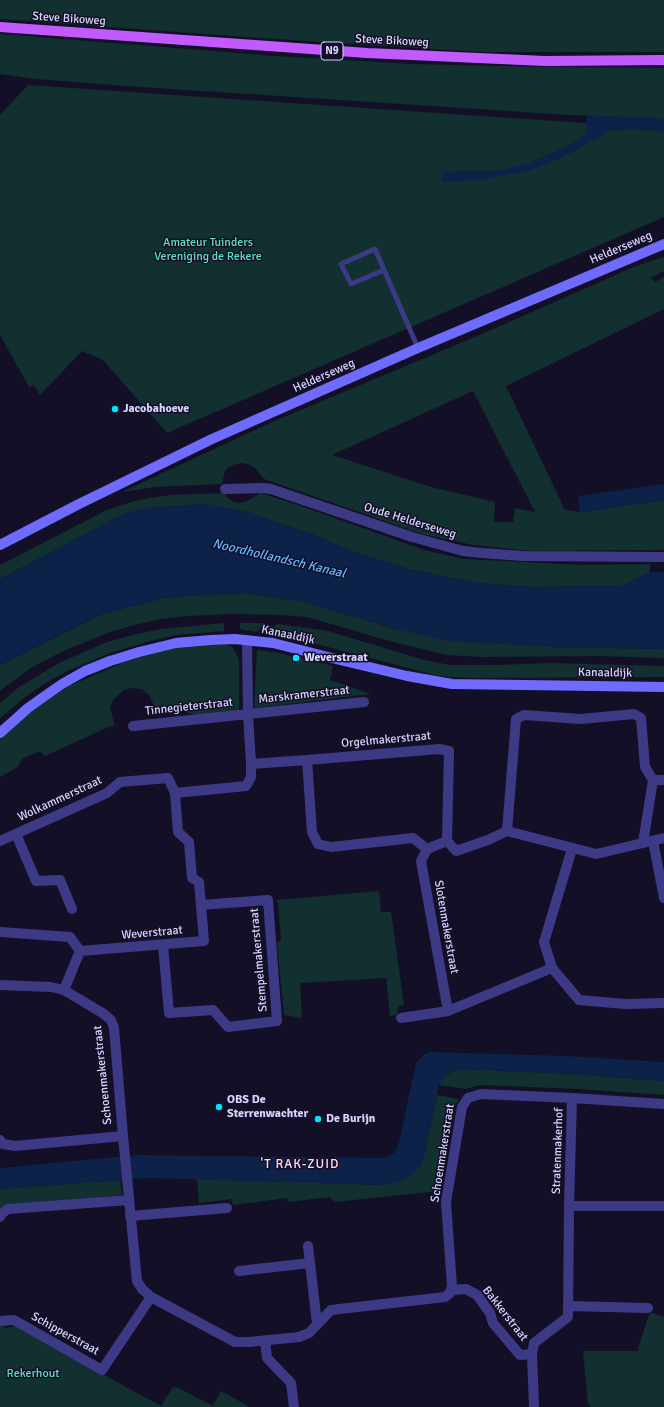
<!DOCTYPE html>
<style>
body{margin:0}
canvas{display:block;background:#130f26}
</style>
<canvas width="664" height="1407"></canvas>
<script>
const g = document.querySelector('canvas').getContext('2d');
g.lineJoin = 'round';
function fill(path, color) { g.fillStyle = color; g.fill(path, 'evenodd'); }
const poly = rows => new Path2D(rows.map(r => 'M' + r).join(''));
function trace(path, color, width, dash) { g.strokeStyle = color; g.lineWidth = width; g.lineCap = dash ? 'butt' : 'round'; g.setLineDash(dash || []); g.stroke(path); }
function drawText(font, color, halo, rows, align = 'center') {
  g.font = font + ' Signika,sans-serif'; g.lineWidth = 3; g.setLineDash([]); g.textBaseline = 'middle'; g.strokeStyle = halo; g.fillStyle = color; for (const [text, x, y, turn = 0] of rows) {
    g.save(); g.translate(x, y); g.rotate((+turn || 0) * Math.PI / 180); g.textAlign = isNaN(turn) ? turn : align; if (halo) g.strokeText(text, 0, 0); g.fillText(text, 0, 0); g.restore();
  }
}
fill(poly([
 [0,0,664,0,664,52,481,52,260,38,0,19],
 [0,34,276,56,409,64,548,67,664,68,664,119,570,115,141,87,35,79,0,74],
 [28,85,584,123,612,130,633,129,664,131,664,217,167,433,103,360,82,351,40,395,34,385,29,387,0,335,0,115],
 [664,257,664,271,651,278,655,282,664,277,664,309,506,386,565,510,580,512,664,500,664,550,531,551,473,545,422,534,264,479,255,468,248,464,242,463,236,464,229,467,225,471,222,484,155,487,122,492,270,423,482,334,636,266],
 [473,391,535,512,515,508,513,522,494,522,495,502,431,487,332,455],
 [225,493,226,496,230,500,237,503,245,502,261,493,301,506,424,550,464,559,581,565,650,564,650,572,622,586,531,587,477,583,409,569,353,552,317,536,251,513,205,504,148,508,127,513,114,519,0,579,0,565,107,510,135,501,150,498,171,495],
 [248,593,304,602,399,630,552,647,664,649,664,658,598,656,481,657,447,655,393,642,307,617,283,615,231,614,187,616,161,619,134,625,110,632,61,652,29,669,0,691,0,665,102,614,164,598,199,595],
 [224,623,224,631,176,635,154,640,113,652,67,671,44,684,24,698,0,718,0,703,19,687,59,663,107,642,136,634,162,629],
 [240,623,265,623,256,632,240,629],
 [277,624,328,631,424,660,450,665,498,665,550,663,664,666,664,677,468,678,439,676,286,636,264,633],
 [200,645,228,645,233,648,236,653,239,661,239,713,198,717,183,710,158,714,149,695,142,689,130,688,124,690,113,700,110,708,115,726,108,727,45,756,40,751,22,759,18,767,0,777,0,739,30,712,52,697,69,686,120,664,144,655,182,646],
 [257,650,279,653,333,666,330,680,371,694,254,708],
 [379,891,381,912,391,912,404,1005,399,1005,397,1015,390,1016,386,978,300,983,302,1018,284,1015,277,943,281,939,278,903,276,900],
 [460,1069,574,1074,664,1081,664,1095,578,1089,480,1085,466,1089,439,1085,445,1075],
 [437,1095,459,1099,455,1106,439,1191,334,1202,330,1197,288,1202,287,1198,233,1205,232,1199,199,1203,197,1179,384,1185,423,1160],
 [120,1180,122,1195,7,1205,0,1208,0,1189],
 [650,1312,664,1317,664,1407,591,1407,588,1403,583,1351,637,1351],
 [0,1325,6,1328,16,1326,106,1376,161,1406,173,1387,178,1388,213,1406,221,1391,248,1406,248,1407,0,1407]
]), '#12302f');
fill(poly([
 [587,115,664,119,664,131,633,129,612,130,565,156,528,171,480,180,442,182,442,173,458,171,497,171,528,163,565,147,586,135],
 [664,484,664,500,580,512,578,496],
 [205,504,251,513,317,536,353,552,409,569,477,583,531,587,622,586,650,572,664,572,664,649,552,647,447,641,400,630,304,602,248,593,199,595,164,598,121,609,102,614,83,623,0,665,0,579,114,519,127,513,148,508],
 [429,1052,566,1056,664,1062,664,1081,574,1074,460,1069,449,1073,445,1075,439,1085,423,1160,421,1165,411,1176,394,1183,384,1185,150,1178,0,1189,0,1168,138,1155,378,1158,388,1157,394,1153,399,1143,416,1063,423,1055]
]), '#0c2248');
trace(poly([
 [384,270,351,284,341,264,375,249,418,348]
]), '#3d3a85', 5);
trace(poly([
 [225,489,264,488,271,489,412,537,463,551,482,553,523,556,664,557],
 [133,726,364,702],
 [251,764,307,760,312,832,318,844,331,847,413,838,427,849,447,841,449,751,439,749,307,760],
 [653,780,664,780],
 [16,834,36,881,60,880,72,909],
 [0,841,107,793,120,782,168,778,175,793],
 [447,841,456,851,488,840,507,831],
 [653,841,664,898],
 [643,843,653,780,645,767,641,718,634,714,581,719,524,715,516,719,507,831,596,854,643,843,664,838],
 [427,849,421,861,448,1011],
 [572,849,544,942,552,968,579,1000,625,1004,664,1003],
 [0,932,70,937,80,951],
 [163,945,169,1013,213,1010,228,1027,277,1021,268,900,201,905],
 [0,985,51,987,64,990,104,1014,111,1020,114,1028,123,1136,137,1281,142,1289,151,1297,235,1342,249,1342,299,1337,309,1333,331,1310,445,1297,450,1293,452,1286,446,1202,462,1107,468,1098,481,1094,572,1098,664,1104],
 [64,990,80,951,204,941,199,882,192,878,189,842,178,832,175,793,246,786,251,777,251,764,248,714,247,640],
 [401,1018,448,1011,552,968],
 [0,1140,3,1144,15,1146,123,1136],
 [569,1206,664,1206],
 [130,1216,227,1208],
 [0,1217,2,1213,8,1209,129,1200],
 [308,1246,310,1263],
 [239,1271,310,1263,317,1324],
 [452,1290,466,1289,477,1295,490,1313,493,1323,520,1355,532,1354,534,1407],
 [568,1306,648,1308],
 [0,1321,14,1320,102,1370,151,1297],
 [265,1341,267,1358,291,1383,294,1407],
 [532,1354,534,1343,568,1317,569,1206,572,1098]
]), '#3d3a85', 10);
trace(poly([
 [0,545,79,504,212,439,418,348,664,244],
 [0,733,28,708,42,698,62,684,85,671,110,661,139,652,176,643,210,640,235,639,273,643,340,660,407,676,452,684,664,687]
]), '#6f6bff', 10);
trace(poly([
 [0,27,367,53,545,61,664,60]
]), '#c25bff', 10);
for (const [x, y, r, color] of [
 [115,409,4,"#00e5ff"],
 [296,658,4,"#00e5ff"],
 [219,1107,4,"#00e5ff"],
 [318,1119,4,"#00e5ff"]
]) { const dot = new Path2D(); dot.arc(x, y, r, 0, 2 * Math.PI); g.fillStyle = color; g.fill(dot); trace(dot, '#130f26', 1.5); }
for (const [x, y, w] of [
 [332,51,22]
]) { const box = new Path2D(); box.roundRect(x - w / 2, y - 9, w, 18, 3); g.fillStyle = '#130f26'; g.fill(box); trace(box, '#d9d4ff', 1); }
drawText('bold 11px', '#d9d4ff', null, [
 ["N9",332,51]
]);
drawText('12px', '#d9d4ff', '#130f26', [
 ["Steve Bikoweg",69,19,4],
 ["Steve Bikoweg",392,41,3],
 ["Helderseweg",621,248,-23],
 ["Helderseweg",324,376,-24],
 ["Oude Helderseweg",410,521,17],
 ["Kanaaldijk",288,635,12],
 ["Kanaaldijk",605,673,1],
 ["Marskramerstraat",304,695,-6],
 ["Tinnegieterstraat",189,707,-6],
 ["Orgelmakerstraat",386,740,-5],
 ["Wolkammerstraat",60,799,-25],
 ["Slotenmakerstraat",446,927,80],
 ["Weverstraat",152,933,-5],
 ["Stempelmakerstraat",259,960,-95],
 ["Schoenmakerstraat",103,1075,-96],
 ["Stratenmakerhof",558,1151,-88],
 ["Schoenmakerstraat",443,1153,-81],
 ["Bakkerstraat",505,1314,52],
 ["Schipperstraat",65,1334,29]
]);
drawText('12px', '#5fe0c0', '#130f26', [
 ["Amateur Tuinders",208,243],
 ["Vereniging de Rekere",208,257],
 ["Rekerhout",33,1374]
]);
drawText('bold 12px', '#d9d4ff', '#130f26', [
 ["Jacobahoeve",123,409],
 ["Weverstraat",304,658],
 ["OBS De",227,1100],
 ["Sterrenwachter",227,1114],
 ["De Burijn",326,1119]
], 'left');
drawText('italic 13px', '#62b6ff', '#130f26', [
 ["Noordhollandsch Kanaal",279,559,13]
]);
g.letterSpacing = '1px';
drawText('13px', '#ffd6f0', '#130f26', [
 ["'T RAK-ZUID",300,1165]
]);
g.letterSpacing = '0px';
</script>
